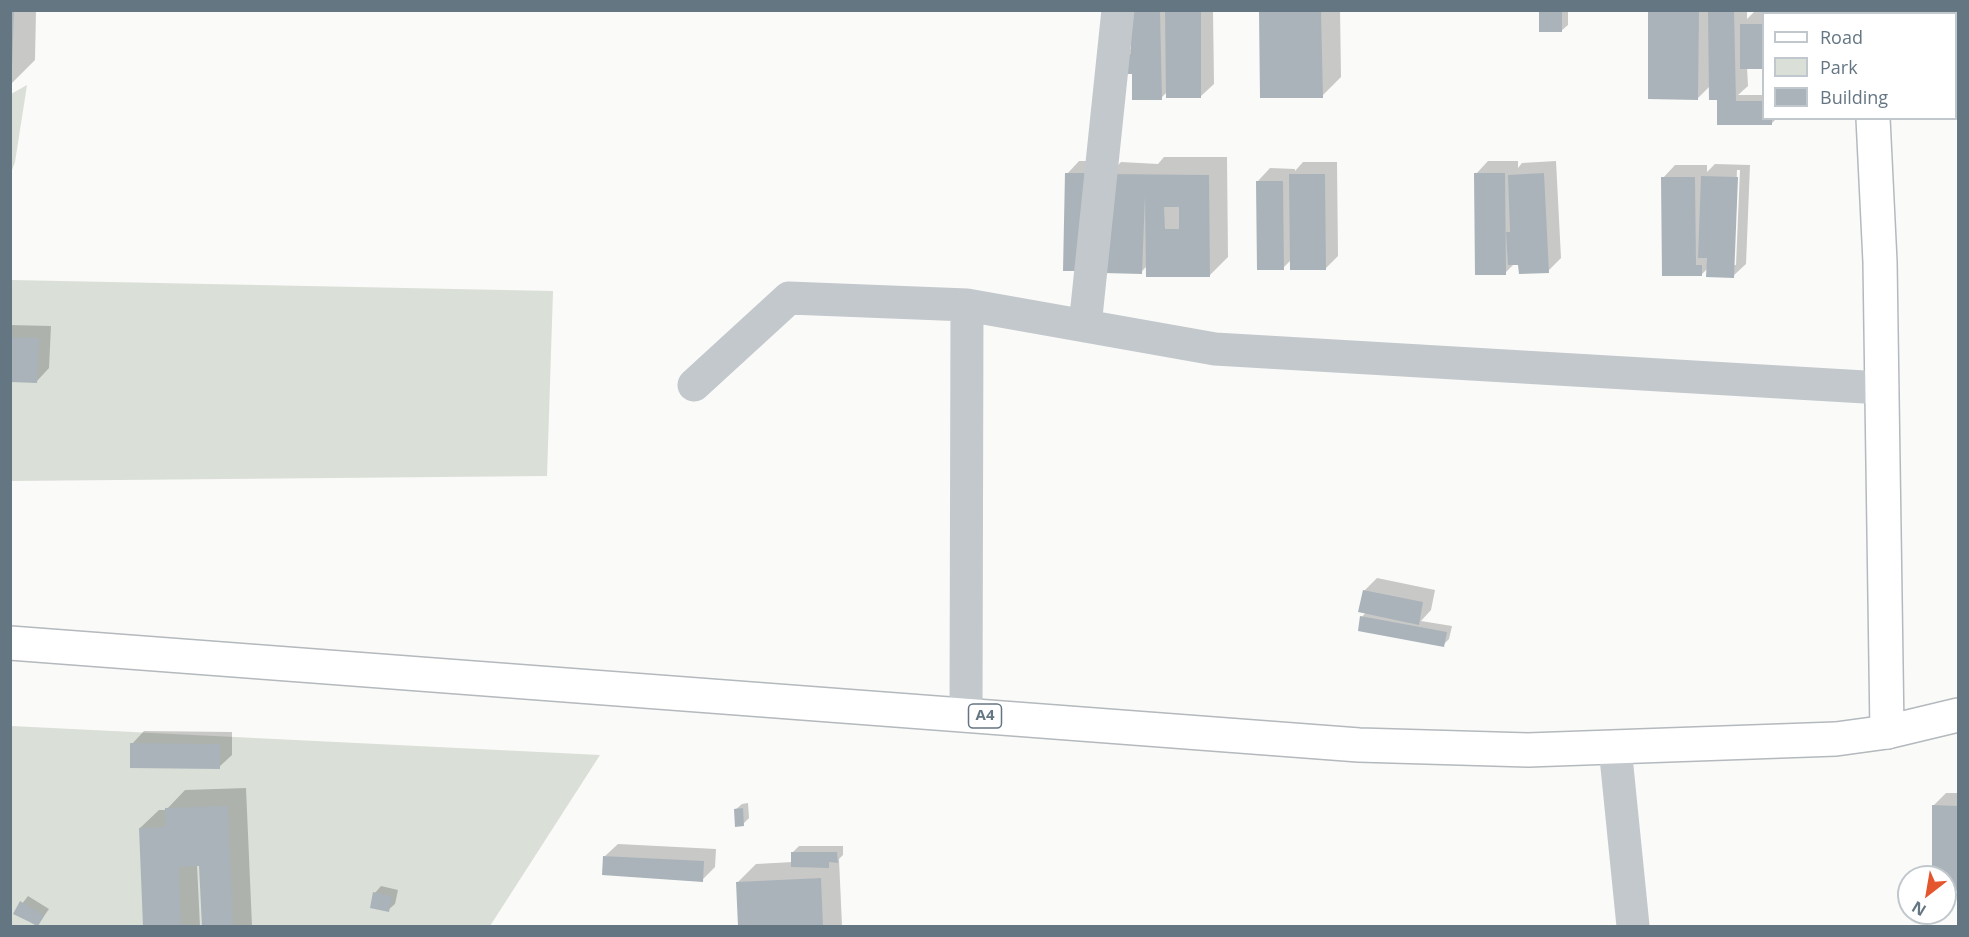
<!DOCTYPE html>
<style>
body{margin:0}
#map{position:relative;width:1969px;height:937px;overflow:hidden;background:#fafaf8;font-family:"Open Sans",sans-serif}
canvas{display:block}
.frame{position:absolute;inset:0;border:12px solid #657683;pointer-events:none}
.legend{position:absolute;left:1762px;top:12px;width:195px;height:108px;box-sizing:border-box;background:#fff;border:2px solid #c1c8cd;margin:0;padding:8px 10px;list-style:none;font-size:18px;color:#657683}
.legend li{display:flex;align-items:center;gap:12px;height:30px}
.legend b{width:30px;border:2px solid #c1c8cd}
.north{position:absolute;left:1897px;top:865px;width:60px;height:60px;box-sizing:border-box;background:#fff;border:2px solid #c1c8cd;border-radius:50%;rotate:211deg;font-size:16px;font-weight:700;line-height:24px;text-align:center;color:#657683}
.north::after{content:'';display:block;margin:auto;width:21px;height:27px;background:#e4572e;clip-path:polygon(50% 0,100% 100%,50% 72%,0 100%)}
</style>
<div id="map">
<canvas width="1969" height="937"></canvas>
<div class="frame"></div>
<ul class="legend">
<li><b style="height:8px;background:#fff"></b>Road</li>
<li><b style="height:16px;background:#dadfd7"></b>Park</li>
<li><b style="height:16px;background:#aab3b9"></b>Building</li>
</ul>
<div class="north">N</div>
</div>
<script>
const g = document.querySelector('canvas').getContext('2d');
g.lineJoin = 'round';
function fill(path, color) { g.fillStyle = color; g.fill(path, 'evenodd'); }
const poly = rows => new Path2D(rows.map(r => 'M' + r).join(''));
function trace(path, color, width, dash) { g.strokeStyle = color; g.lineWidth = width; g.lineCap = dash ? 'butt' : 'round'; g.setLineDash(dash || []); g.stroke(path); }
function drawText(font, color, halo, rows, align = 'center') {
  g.font = font + ' "Open Sans",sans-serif'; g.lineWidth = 6; g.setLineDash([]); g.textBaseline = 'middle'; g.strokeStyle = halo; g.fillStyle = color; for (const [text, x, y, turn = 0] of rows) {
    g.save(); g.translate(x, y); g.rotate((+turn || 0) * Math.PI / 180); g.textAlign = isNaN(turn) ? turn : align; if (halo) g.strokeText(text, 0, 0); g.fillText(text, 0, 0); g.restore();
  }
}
fill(poly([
 [27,85,15,162,11,173,11,94],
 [11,280,553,291,547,476,11,481],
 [11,726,600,755,490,926,11,926]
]), '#dadfd7');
fill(poly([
 [10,10,36,10,35,60,11,84],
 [1132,10,1213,10,1214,84,1201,96,1167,92,1161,98,1133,73,1126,49,1133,49],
 [1260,10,1340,10,1341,77,1322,96],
 [1540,10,1568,10,1568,25,1561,31],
 [1650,10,1747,10,1747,19,1754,12,1804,12,1764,14,1764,67,1747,67,1748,86,1738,95,1764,95,1764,118,1777,118,1772,123,1721,99,1710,86,1698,98],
 [1164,157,1227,157,1228,257,1210,275,1147,266,1141,272,1108,175,1121,162,1158,164],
 [1079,161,1104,161,1102,257,1067,174],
 [1488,161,1518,161,1518,168,1522,163,1556,161,1561,258,1548,271,1520,263,1515,263,1505,273,1476,174],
 [1303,162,1337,162,1338,256,1326,268,1291,260,1283,268,1258,181,1270,168,1295,169,1295,171],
 [1715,164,1750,165,1746,264,1733,276,1708,268,1702,274,1664,274,1663,178,1675,165,1707,165,1707,172],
 [1737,170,1740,170,1736,265,1733,265],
 [10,325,51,326,49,368,37,381,10,380],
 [1377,578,1435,590,1431,610,1421,621,1452,626,1449,639,1443,645,1362,617,1366,612,1364,591],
 [144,731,232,732,232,755,219,767,132,744],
 [246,788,252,926,204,926,201,865,197,865,200,926,144,926,140,828,159,810,166,810,185,790],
 [1946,793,1958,793,1958,889,1945,889,1945,877,1933,877,1933,806],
 [748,803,749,818,743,824,735,810,742,804],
 [618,844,716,849,715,867,702,880,605,856],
 [799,846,843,846,843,855,839,859,842,926,739,926,737,883,756,864,793,862,793,852],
 [381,886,398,890,395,904,388,910,375,893],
 [28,896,49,909,37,926,15,913]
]), '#0003');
fill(poly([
 [10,10,14,10,12,68,10,67],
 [1130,10,1160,10,1162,100,1132,100,1132,74,1118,74,1118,54,1131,54],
 [1165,10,1201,10,1201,98,1166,98],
 [1259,10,1321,10,1323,98,1260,98],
 [1539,10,1562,10,1562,32,1539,32],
 [1648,10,1699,10,1698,100,1648,99],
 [1708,10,1734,10,1736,101,1764,101,1764,118,1772,118,1772,125,1717,125,1717,100,1709,100],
 [1740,24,1764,24,1764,69,1740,69],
 [1065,173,1092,173,1090,271,1063,271],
 [1474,173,1505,173,1506,275,1475,275],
 [1544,173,1549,273,1519,274,1518,265,1508,265,1506,232,1510,232,1508,175],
 [1106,174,1209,175,1210,277,1146,277,1145,196,1142,274,1104,273],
 [1164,207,1179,207,1179,229,1165,229],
 [1289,174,1325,174,1326,270,1290,270],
 [1701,176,1738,177,1734,278,1706,277,1707,258,1698,258],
 [1661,177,1695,177,1696,265,1702,265,1702,276,1662,276],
 [1256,181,1283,181,1284,270,1257,270],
 [10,337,39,338,37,383,10,382],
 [1363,590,1423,602,1419,625,1358,612],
 [1360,616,1447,632,1444,647,1358,631],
 [130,743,220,744,220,769,130,768],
 [1932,805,1958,806,1958,891,1945,890,1945,877,1932,877],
 [228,806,233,926,202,926,199,866,179,867,181,926,143,926,139,828,166,827,165,808],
 [743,808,744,826,735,827,734,809],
 [791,852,837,852,838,863,829,862,829,868,791,867],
 [603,856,704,861,703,882,602,875],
 [821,878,823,926,738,926,736,882],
 [373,892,392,896,389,912,370,908],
 [20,901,44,916,38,926,13,914]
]), '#aab3b9');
const secondary = poly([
 [1871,10,1871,14],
 [1873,118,1880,262,1887,732]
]);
const highway = poly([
 [10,643,1359,745,1528,750,1836,739,1887,732,1958,715]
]);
trace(secondary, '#b3babf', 36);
trace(highway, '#b4b9bd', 36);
trace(poly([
 [1085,326,1118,10],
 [694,385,789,298,967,305,1215,349,1882,388],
 [966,715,967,305],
 [1615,747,1633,926]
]), '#c3c8cc', 33);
trace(secondary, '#fff', 33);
trace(highway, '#fff', 33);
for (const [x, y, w] of [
 [985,716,33]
]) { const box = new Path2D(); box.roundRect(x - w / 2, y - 12, w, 24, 4.5); g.fillStyle = '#fff'; g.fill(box); trace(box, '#657683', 1.5); }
drawText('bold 15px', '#657683', null, [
 ["A4",985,716]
]);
</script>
